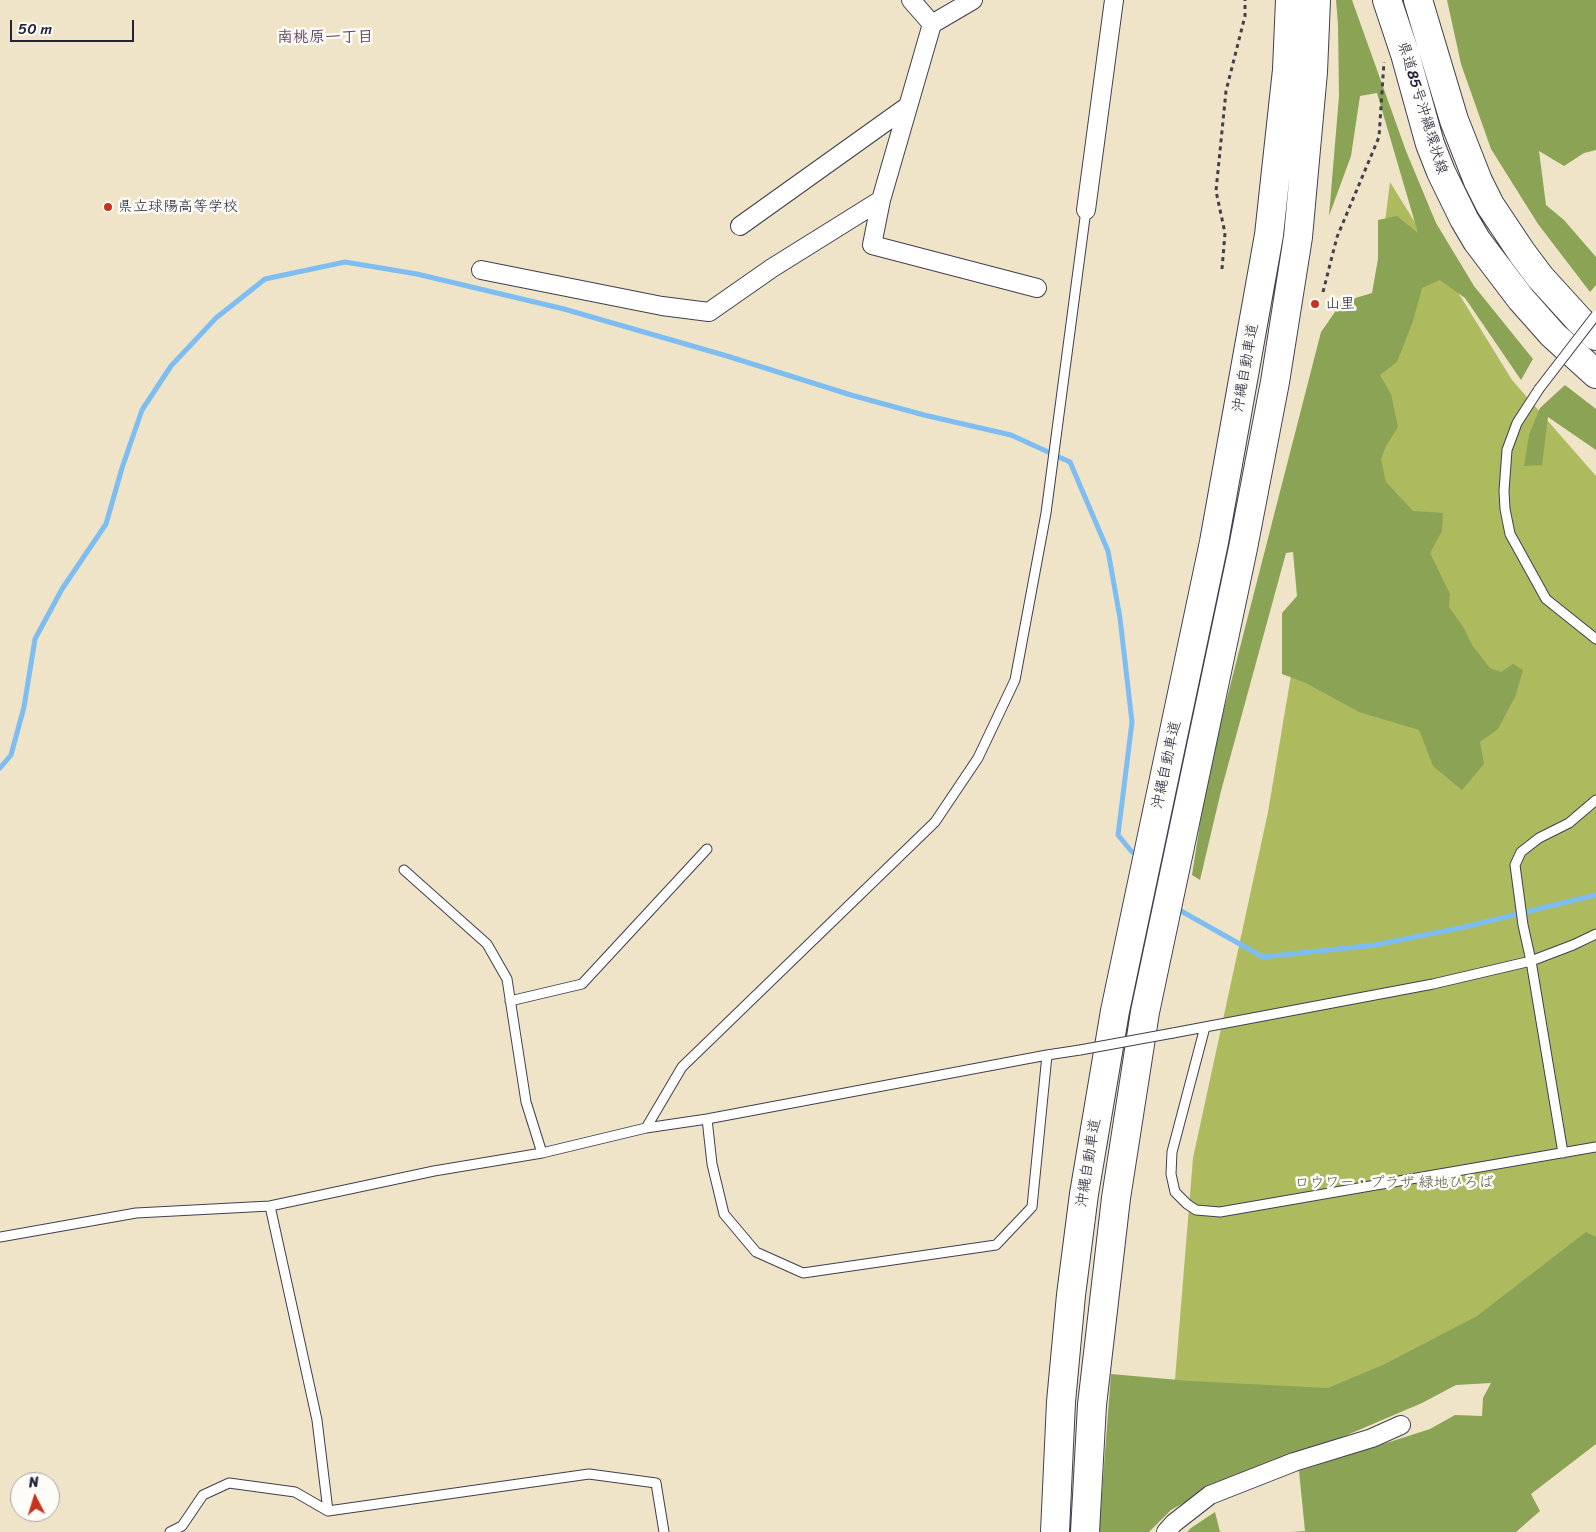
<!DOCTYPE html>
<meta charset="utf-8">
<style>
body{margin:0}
#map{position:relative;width:1596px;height:1532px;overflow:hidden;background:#efe4c7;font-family:Sriracha,sans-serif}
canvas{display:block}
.north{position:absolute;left:10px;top:1472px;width:50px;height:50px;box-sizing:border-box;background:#fdfcf7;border:1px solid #a5a5ac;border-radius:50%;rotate:355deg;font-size:14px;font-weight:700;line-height:20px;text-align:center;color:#22223b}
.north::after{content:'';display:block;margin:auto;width:18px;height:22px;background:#c8321e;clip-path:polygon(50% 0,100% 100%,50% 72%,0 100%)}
.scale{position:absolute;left:10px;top:20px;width:124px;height:22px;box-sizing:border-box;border:2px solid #22223b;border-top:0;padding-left:6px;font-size:15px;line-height:18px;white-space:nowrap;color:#22223b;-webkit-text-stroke:4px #fdfcf7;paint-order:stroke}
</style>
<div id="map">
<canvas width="1596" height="1532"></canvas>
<div class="north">N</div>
<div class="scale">50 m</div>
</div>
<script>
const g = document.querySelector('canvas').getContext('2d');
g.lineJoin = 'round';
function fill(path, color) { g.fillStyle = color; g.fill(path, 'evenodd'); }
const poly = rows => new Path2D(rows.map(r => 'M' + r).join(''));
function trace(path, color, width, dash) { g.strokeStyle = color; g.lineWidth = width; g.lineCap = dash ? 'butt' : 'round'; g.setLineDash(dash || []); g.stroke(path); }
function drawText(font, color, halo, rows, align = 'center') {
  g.font = font + ' Sriracha,"Klee One",sans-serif'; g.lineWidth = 5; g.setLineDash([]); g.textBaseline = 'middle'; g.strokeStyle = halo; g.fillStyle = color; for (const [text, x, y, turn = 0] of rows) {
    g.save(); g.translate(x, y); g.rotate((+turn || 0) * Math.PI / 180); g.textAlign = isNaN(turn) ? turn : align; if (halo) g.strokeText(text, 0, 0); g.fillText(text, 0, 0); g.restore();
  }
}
fill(poly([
 [1390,182,1512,380,1596,476,1596,1339,1170,1441,1193,1158,1268,812,1305,592,1371,333]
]), '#adbb5e');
fill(poly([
 [1336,0,1352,0,1406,151,1436,223,1474,286,1533,359,1521,380,1465,298,1440,280,1422,288,1413,321,1397,362,1380,375,1391,394,1398,427,1386,446,1381,459,1386,482,1413,511,1443,513,1442,531,1430,553,1450,594,1449,607,1464,628,1472,645,1490,668,1501,672,1513,664,1523,670,1515,697,1498,729,1480,742,1484,764,1462,790,1433,766,1419,730,1359,712,1306,683,1282,674,1282,613,1297,596,1293,552,1286,553,1221,791,1200,880,1192,875,1208,772,1321,332,1342,302,1372,293,1378,259,1378,220,1397,216,1418,233,1377,93,1360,96,1351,156,1329,216,1339,96,1338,24],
 [1447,0,1596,0,1596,150,1584,153,1564,166,1539,151,1546,205,1564,220,1596,257,1596,285,1590,292,1538,224,1491,149,1461,64],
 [1565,385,1596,409,1596,450,1548,417,1542,465,1524,466,1529,435,1540,408],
 [1586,1232,1596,1237,1596,1444,1531,1494,1540,1511,1516,1532,1291,1532,1305,1531,1299,1471,1430,1429,1455,1415,1482,1416,1483,1398,1491,1383,1456,1385,1422,1403,1326,1444,1234,1475,1171,1510,1149,1532,1099,1532,1111,1374,1190,1381,1328,1388,1385,1364,1477,1316],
 [1215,1512,1220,1532,1187,1532,1191,1528]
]), '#8aa355');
trace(poly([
 [0,768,11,755,24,707,35,639,62,589,106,524,122,468,142,410,171,366,216,318,265,279,345,262,417,274,564,309,727,356,851,395,924,415,1011,435,1070,462,1108,551,1120,618,1132,722,1118,835,1132,852],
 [1181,911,1263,957,1375,945,1460,928,1596,895]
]), '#7ebdf2', 5);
const lane = poly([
 [1539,389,1517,423,1507,450,1504,491,1505,509,1510,534,1546,599,1596,639],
 [404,870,487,944,507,979,526,1102,542,1153],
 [510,1001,582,984,707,849],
 [1205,1027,1172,1152,1171,1174,1175,1192,1187,1204,1196,1210,1220,1212,1596,1147],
 [1173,1033,1433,984,1531,961,1573,945,1596,934],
 [707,1119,712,1164,724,1214,756,1252,803,1273,996,1245,1032,1207,1047,1055],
 [646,1128,682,1067,935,822,978,758,1015,680,1046,513,1086,210],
 [1563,1153,1531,961,1523,925,1515,865,1521,852,1539,838,1569,823,1596,800],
 [270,1206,317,1420,328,1511],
 [0,1237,136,1213,270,1206,434,1171,542,1153,646,1128,707,1119,1047,1055,1080,1050],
 [170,1532,182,1526,203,1495,229,1483,295,1492,328,1511,589,1474,656,1483,664,1532]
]);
const street = poly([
 [911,0,932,24],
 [973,0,932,24,881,200,872,245,1037,288],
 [1086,210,1114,0],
 [740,226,908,106],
 [481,270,662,306,709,312,772,268,881,200],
 [1166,1532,1174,1523,1210,1495,1294,1462,1372,1438,1401,1425]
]);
const primary = poly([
 [1387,0,1405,54,1430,144,1441,172,1464,219,1477,241,1521,299,1553,335,1596,374],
 [1418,0,1454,120,1478,181,1490,205,1522,253,1540,277,1580,321,1596,336]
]);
const highway = poly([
 [1055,1532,1061,1402,1071,1295,1084,1194,1115,1011,1214,542,1269,235,1287,70,1290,0],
 [1085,1532,1092,1405,1116,1198,1145,1012,1243,548,1275,382,1298,237,1313,72,1316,0]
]);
trace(lane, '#413f50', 11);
trace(street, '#413f50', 20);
trace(primary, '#413f50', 30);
trace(highway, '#413f50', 30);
trace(poly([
 [1222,269,1225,233,1216,191,1226,91,1245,16,1245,0],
 [1323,292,1337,237,1379,137,1384,62]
]), '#413f50', 3, [4, 4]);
trace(lane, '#fff', 9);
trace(street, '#fff', 18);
trace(primary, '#fff', 28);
trace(highway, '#fff', 28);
const laneBridge = poly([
 [1539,389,1596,315],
 [1080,1050,1173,1033]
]);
trace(laneBridge, '#413f50', 11, []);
trace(laneBridge, '#fff', 9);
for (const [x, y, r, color] of [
 [108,207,5,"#c8321e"],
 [1315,304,5,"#c8321e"]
]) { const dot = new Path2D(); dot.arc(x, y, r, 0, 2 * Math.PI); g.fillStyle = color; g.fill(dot); trace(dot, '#fdfcf7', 2); }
drawText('15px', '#22223b', '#fdfcf7', [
 ["県道85号沖縄環状線",1422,108,73],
 ["沖縄自動車道",1246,368,-80],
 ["沖縄自動車道",1167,765,-78],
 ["沖縄自動車道",1089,1163,-81]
]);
drawText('15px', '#22223b', '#fdfcf7', [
 ["県立球陽高等学校",118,207],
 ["山里",1325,304]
], 'left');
drawText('15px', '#535847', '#fdfcf7', [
 ["ロウワー・プラザ 緑地ひろば",1394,1183]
]);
drawText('bold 16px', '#624662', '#fdfcf7', [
 ["南桃原一丁目",325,38]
]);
</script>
